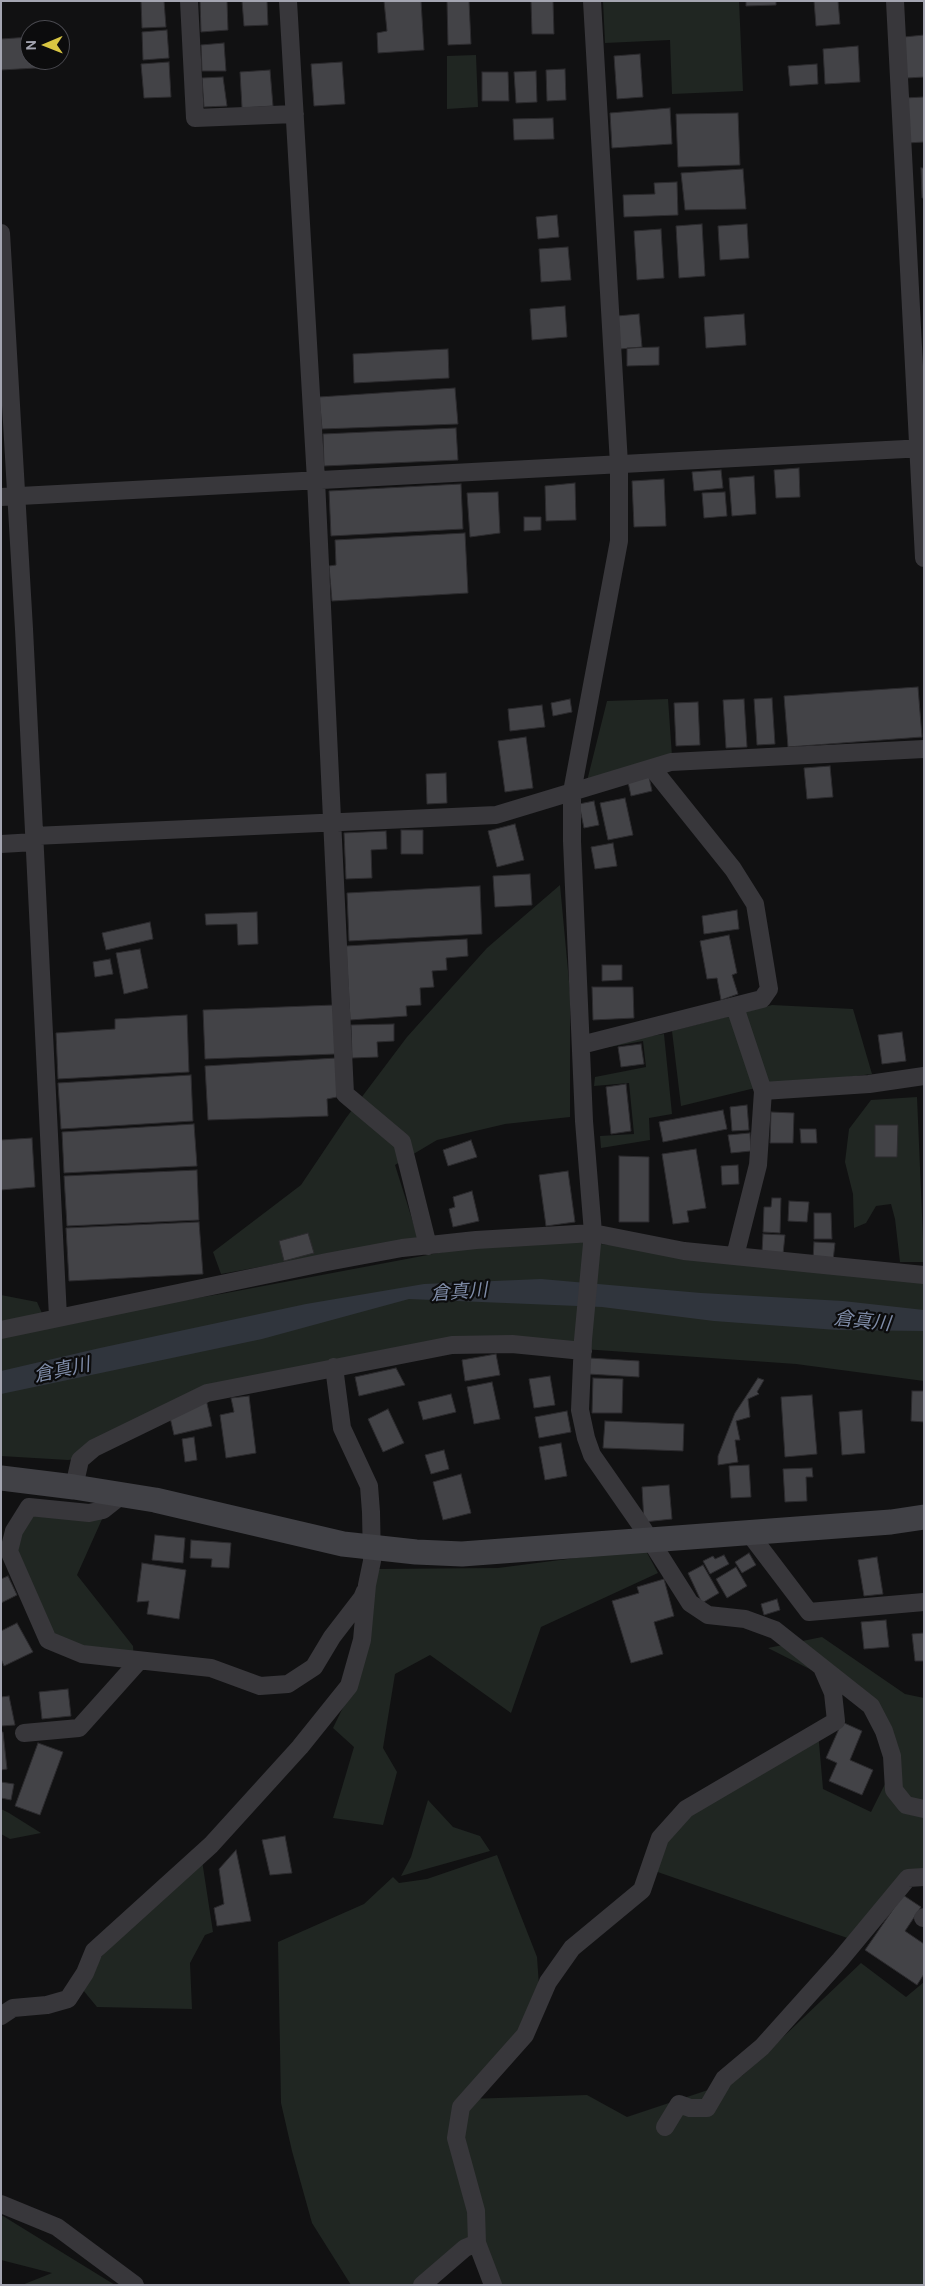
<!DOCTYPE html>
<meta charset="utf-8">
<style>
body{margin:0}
#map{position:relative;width:925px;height:2286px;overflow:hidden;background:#111112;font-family:"DM Sans",sans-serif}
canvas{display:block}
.frame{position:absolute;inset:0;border:2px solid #a4a5b1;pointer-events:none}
.north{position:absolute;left:20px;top:20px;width:50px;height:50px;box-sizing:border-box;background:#0c0c0d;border:1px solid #49494f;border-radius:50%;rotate:269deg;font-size:14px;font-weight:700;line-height:20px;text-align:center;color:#a4a5b1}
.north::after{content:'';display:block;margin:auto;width:18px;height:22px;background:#d9c642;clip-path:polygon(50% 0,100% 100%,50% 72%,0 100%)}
</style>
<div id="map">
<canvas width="925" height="2286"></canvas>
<div class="frame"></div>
<div class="north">N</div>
</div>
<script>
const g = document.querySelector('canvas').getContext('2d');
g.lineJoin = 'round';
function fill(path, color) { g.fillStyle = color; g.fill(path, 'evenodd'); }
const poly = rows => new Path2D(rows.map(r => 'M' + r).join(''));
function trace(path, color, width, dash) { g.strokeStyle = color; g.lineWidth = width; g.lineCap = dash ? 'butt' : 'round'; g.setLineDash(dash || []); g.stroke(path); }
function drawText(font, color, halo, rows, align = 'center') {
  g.font = font + ' "DM Sans","Noto Sans JP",sans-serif'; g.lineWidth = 4.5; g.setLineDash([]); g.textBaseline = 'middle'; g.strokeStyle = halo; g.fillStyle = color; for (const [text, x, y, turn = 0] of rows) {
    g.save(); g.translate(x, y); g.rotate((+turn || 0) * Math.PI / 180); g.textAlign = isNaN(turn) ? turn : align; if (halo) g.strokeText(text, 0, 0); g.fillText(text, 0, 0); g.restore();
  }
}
fill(poly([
 [603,1,739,1,743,91,672,94,670,40,605,43],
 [476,55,478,107,447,109,447,56],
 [668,699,672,756,587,781,607,701],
 [560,885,570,992,570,1117,505,1124,437,1140,395,1165,418,1238,221,1274,213,1252,301,1185,346,1118,407,1037,487,948],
 [772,1005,853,1009,872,1074,751,1089,681,1106,672,1031],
 [664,1034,672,1114,649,1118,650,1140,601,1148,600,1136,634,1134,629,1083,594,1086,595,1077,646,1067,643,1041,598,1049,597,1044],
 [917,1097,924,1262,900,1262,895,1219,891,1204,876,1206,866,1223,854,1228,853,1194,845,1162,849,1129,871,1100],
 [523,1237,924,1273,924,1381,796,1364,512,1344,207,1393,83,1458,68,1460,1,1456,1,1295,37,1302,45,1320,15,1328,221,1294],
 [29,1507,103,1517,77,1575,133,1646,134,1660,48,1640,9,1551],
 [645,1549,658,1573,541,1627,511,1713,430,1655,395,1674,383,1748,397,1772,383,1825,333,1818,354,1747,333,1728,351,1691,377,1569,498,1568],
 [822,1637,905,1694,924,1698,924,1809,906,1805,884,1731,855,1692,768,1648],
 [818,1731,823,1789,871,1812,893,1768,894,1790,905,1814,924,1813,924,1877,908,1878,856,1941,649,1869,686,1809],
 [428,1800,453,1827,480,1836,490,1851,401,1876,411,1857],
 [1,1809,9,1813,41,1833,10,1839,1,1834],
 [201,1854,213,1932,205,1935,190,1963,192,2009,97,2007,78,1984,151,1899],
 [497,1855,537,1957,540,2000,468,2099,587,2095,627,2117,720,2086,743,2075,861,1963,906,1997,924,1982,924,2285,495,2285,477,2244,421,2285,351,2285,312,2223,292,2151,281,2103,278,1942,364,1904,393,1877,399,1883,427,1879],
 [1,2216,3,2216,115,2285,22,2285,52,2273,1,2260]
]), '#202622');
fill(poly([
 [541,1279,701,1293,843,1301,924,1310,924,1331,837,1330,714,1321,602,1307,409,1299,262,1339,1,1394,1,1371,100,1348,306,1304,424,1284]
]), '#30353d');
const building = poly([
 [141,1,164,1,166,27,142,28,141,1],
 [200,1,227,1,228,30,201,32,200,1],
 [242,1,267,1,268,25,244,26,242,1],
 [384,1,421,1,424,50,378,53,377,33,387,31,384,1],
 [447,1,469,1,471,44,448,45,447,1],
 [531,1,553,1,554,34,532,34,531,1],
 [746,1,776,1,776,5,746,6,746,1],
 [814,1,838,1,840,24,816,26,814,1],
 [167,30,169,58,143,60,142,32,167,30],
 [924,35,924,77,907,78,904,37,924,35],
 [30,37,30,60,54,60,54,67,1,70,1,39,30,37],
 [224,43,226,71,202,71,201,45,224,43],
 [858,46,860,82,825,84,823,49,858,46],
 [640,54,643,97,617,99,614,56,640,54],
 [169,62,171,97,144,98,141,64,169,62],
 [342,62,345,104,314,106,311,64,342,62],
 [817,64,818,84,790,86,788,66,817,64],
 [565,69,566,100,547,101,546,70,565,69],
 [270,70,273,106,242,108,240,72,270,70],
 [536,71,537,102,516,103,514,72,536,71],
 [482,72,508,72,509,101,482,101,482,72],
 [223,77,227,106,204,107,202,78,223,77],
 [924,97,924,142,907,143,904,98,924,97],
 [670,108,672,144,612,148,610,113,670,108],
 [738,113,740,165,678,167,676,114,738,113],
 [553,118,554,139,514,140,513,119,553,118],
 [921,168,924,168,924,198,922,198,921,168],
 [743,169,746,209,685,210,681,173,743,169],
 [677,182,678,215,624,217,623,195,655,194,654,183,677,182],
 [557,215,559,237,538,239,536,217,557,215],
 [702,224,705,276,679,278,676,226,702,224],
 [747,224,749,258,720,260,718,226,747,224],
 [661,229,664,278,637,280,634,231,661,229],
 [568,247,571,280,541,282,539,249,568,247],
 [565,306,567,337,532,340,530,309,565,306],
 [639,314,642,347,620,349,617,316,639,314],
 [744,314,746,345,706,348,704,317,744,314],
 [659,347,659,365,627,366,627,348,659,347],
 [448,349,449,378,354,383,353,354,448,349],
 [455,388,458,424,322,429,319,397,455,388],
 [456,428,458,460,324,466,323,434,456,428],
 [799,468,800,497,776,498,774,470,799,468],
 [721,470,723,488,694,491,692,472,721,470],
 [754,476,756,514,732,516,729,478,754,476],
 [664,479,666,526,634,527,632,481,664,479],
 [575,483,576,520,546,521,545,486,575,483],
 [461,484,463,529,331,536,329,491,461,484],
 [498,492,500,533,470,537,467,493,498,492],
 [725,492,727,516,704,518,702,493,725,492],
 [524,517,541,517,541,530,524,531,524,517],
 [465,533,468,593,332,601,329,566,336,565,335,540,465,533],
 [918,687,922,737,788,747,784,696,918,687],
 [772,698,775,744,757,745,754,699,772,698],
 [570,699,572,712,553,716,551,703,570,699],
 [744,699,747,747,726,748,723,700,744,699],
 [698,702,700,745,676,746,674,703,698,702],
 [542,705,545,727,510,731,508,709,542,705],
 [526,737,533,788,505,792,498,741,526,737],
 [830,766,833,797,807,799,804,768,830,766],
 [446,773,447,803,427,804,426,774,446,773],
 [649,777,652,791,631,796,628,782,649,777],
 [625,798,633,835,608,840,600,803,625,798],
 [594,801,599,825,584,828,579,804,594,801],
 [515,824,524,860,497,867,488,831,515,824],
 [401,830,423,830,423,854,401,854,401,830],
 [386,831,387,849,371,850,372,878,346,879,344,833,386,831],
 [613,843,617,866,595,869,591,847,613,843],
 [530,874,532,905,495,907,493,876,530,874],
 [480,886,482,934,349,941,347,893,480,886],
 [737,910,739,929,704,934,702,916,737,910],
 [257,912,258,944,238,945,237,924,206,925,205,914,257,912],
 [150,922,153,939,106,950,102,933,150,922],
 [729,935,737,973,732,975,738,994,721,1000,717,978,707,979,700,941,729,935],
 [467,939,468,956,446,958,447,970,432,971,434,987,420,988,421,1005,406,1006,407,1016,350,1020,346,946,467,939],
 [140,949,148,988,124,994,116,953,140,949],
 [110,959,113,974,95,977,93,962,110,959],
 [602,965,622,965,622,980,602,981,602,965],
 [592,987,633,987,634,1018,593,1020,592,987],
 [334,1005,336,1054,205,1059,203,1010,334,1005],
 [187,1015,189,1072,58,1079,56,1033,115,1029,115,1019,187,1015],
 [394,1024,394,1041,377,1042,378,1057,352,1058,351,1025,394,1024],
 [902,1032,906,1061,882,1064,878,1035,902,1032],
 [641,1044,644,1064,621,1067,618,1047,641,1044],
 [336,1058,337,1097,327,1099,328,1116,208,1120,205,1066,336,1058],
 [191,1075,193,1121,61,1129,58,1083,191,1075],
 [626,1084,631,1131,611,1134,606,1087,626,1084],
 [747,1105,749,1130,732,1131,730,1107,747,1105],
 [723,1110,727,1129,663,1142,659,1122,723,1110],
 [771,1112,794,1113,793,1143,770,1143,771,1112],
 [194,1124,197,1166,64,1173,62,1132,194,1124],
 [875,1125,898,1125,897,1157,875,1157,875,1125],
 [800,1129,816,1129,817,1143,801,1143,800,1129],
 [750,1133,751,1151,731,1153,728,1135,750,1133],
 [32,1138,35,1187,1,1190,1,1140,32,1138],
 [471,1140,477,1157,448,1166,443,1150,471,1140],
 [696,1149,706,1208,687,1211,689,1222,673,1224,662,1154,696,1149],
 [619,1156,649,1157,649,1222,619,1222,619,1156],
 [738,1165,739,1184,722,1185,721,1166,738,1165],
 [197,1170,199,1220,67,1226,64,1176,197,1170],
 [568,1171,575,1222,546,1226,539,1175,568,1171],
 [472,1191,479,1221,453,1227,449,1209,455,1207,453,1197,472,1191],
 [772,1198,781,1198,780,1233,763,1232,764,1207,771,1207,772,1198],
 [789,1201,809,1202,807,1222,788,1221,789,1201],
 [814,1213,831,1213,832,1239,814,1239,814,1213],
 [199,1222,203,1274,69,1281,66,1228,199,1222],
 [308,1233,314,1253,284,1261,279,1241,308,1233],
 [763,1234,785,1235,783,1254,762,1252,763,1234],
 [814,1242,835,1243,833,1261,813,1260,814,1242],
 [496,1354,500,1375,465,1381,462,1360,496,1354],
 [589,1358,639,1361,639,1377,588,1374,589,1358],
 [396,1368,405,1385,359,1396,355,1377,396,1368],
 [550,1376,555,1405,534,1408,529,1379,550,1376],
 [593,1378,623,1379,622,1413,592,1413,593,1378],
 [758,1378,764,1380,757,1392,759,1394,748,1399,750,1417,736,1421,740,1440,735,1440,738,1462,718,1465,718,1456,735,1413,758,1378],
 [492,1382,500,1419,474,1424,467,1387,492,1382],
 [912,1391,924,1391,924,1422,911,1421,912,1391],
 [451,1394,456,1412,423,1420,418,1402,451,1394],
 [812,1395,817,1454,785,1457,781,1397,812,1395],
 [249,1396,256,1453,226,1458,220,1415,234,1412,231,1398,249,1396],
 [206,1399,212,1426,174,1435,169,1413,206,1399],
 [388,1409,404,1443,383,1452,368,1419,388,1409],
 [862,1410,865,1453,842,1455,839,1412,862,1410],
 [567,1411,571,1432,539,1438,535,1417,567,1411],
 [605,1421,684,1424,683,1451,603,1448,605,1421],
 [194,1437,197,1460,185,1462,182,1439,194,1437],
 [561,1443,567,1476,545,1480,539,1447,561,1443],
 [444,1450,449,1469,431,1474,425,1455,444,1450],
 [749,1465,751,1497,731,1498,729,1466,749,1465],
 [812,1468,813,1477,806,1477,807,1501,785,1502,783,1469,812,1468],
 [461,1474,471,1513,443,1520,433,1482,461,1474],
 [669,1485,672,1519,644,1522,642,1487,669,1485],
 [155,1535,185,1538,183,1563,152,1560,155,1535],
 [191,1540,231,1543,229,1568,211,1567,212,1559,190,1558,191,1540],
 [749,1553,756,1565,742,1573,735,1562,749,1553],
 [724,1555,729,1564,710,1574,703,1561,713,1556,715,1559,724,1555],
 [877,1557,883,1594,864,1596,858,1560,877,1557],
 [142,1563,186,1570,179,1619,147,1614,149,1601,137,1602,142,1563],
 [703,1565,719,1593,702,1603,688,1573,703,1565],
 [736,1567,747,1586,727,1598,716,1579,736,1567],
 [8,1576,17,1595,1,1603,1,1579,8,1576],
 [664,1579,674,1616,654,1622,663,1654,631,1663,612,1601,639,1593,637,1587,664,1579],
 [777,1599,780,1610,764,1615,761,1604,777,1599],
 [886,1620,889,1647,864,1649,861,1622,886,1620],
 [17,1623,33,1652,4,1666,1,1659,1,1631,17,1623],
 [924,1633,924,1661,915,1661,912,1634,924,1633],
 [68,1689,71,1716,42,1719,39,1692,68,1689],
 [9,1696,15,1725,1,1726,1,1697,9,1696],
 [842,1722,862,1731,850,1760,873,1770,862,1795,829,1781,837,1763,826,1758,842,1722],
 [1,1732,3,1732,7,1769,1,1770,1,1732],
 [38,1743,63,1752,40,1815,15,1806,38,1743],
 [1,1782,14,1784,11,1800,1,1798,1,1782],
 [285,1836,292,1873,270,1875,262,1840,285,1836],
 [236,1850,251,1921,217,1926,214,1908,224,1904,219,1869,236,1850],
 [903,1895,921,1907,905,1931,924,1944,924,1974,917,1985,865,1950,903,1895]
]);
fill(building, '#434347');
trace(building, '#2c2b2e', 1);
trace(poly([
 [189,1,195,118,295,114],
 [288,1,316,480,345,1094,402,1142,428,1246],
 [592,1,619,464,619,541,572,792,572,841,584,1121,593,1233,583,1340,580,1410,586,1438,592,1455,640,1524,690,1603,708,1615,745,1619,775,1630,871,1706,884,1731,892,1756,894,1790,906,1805,924,1809],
 [895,1,924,558],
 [1,233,24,629,58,1317],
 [1,497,924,448],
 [34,836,496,815,671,762,924,749],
 [1,844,35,842],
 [581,1045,762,999,769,989,755,904,733,869,652,768],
 [763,1091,869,1084,924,1076],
 [735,1256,758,1165,763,1091,735,1007],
 [1,1330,327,1262,402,1248,476,1240,593,1233,684,1251,924,1275],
 [74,1487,80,1460,94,1448,207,1393,452,1345,512,1344,583,1351],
 [122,1495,103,1510,89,1513,29,1507,14,1531,9,1551,48,1640,82,1654,211,1668,260,1686,288,1684,314,1667,332,1637,362,1598,365,1591],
 [749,1533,809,1612,924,1602],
 [24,1733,79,1728,139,1661],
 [923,1918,924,1917],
 [1,2016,13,2008,47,2005,68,1999,85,1973,94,1951,211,1845,300,1747,349,1686,362,1640,367,1585,372,1561,371,1512,369,1486,342,1428,334,1367],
 [665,2127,679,2104,690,2108,707,2108,724,2079,762,2047,840,1960,908,1878,924,1877],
 [1,2204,57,2227,135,2285],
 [422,2285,465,2248,477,2243],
 [493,2285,477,2243,476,2211,456,2138,461,2107,525,2035,548,1982,572,1948,642,1890,660,1838,686,1809,836,1721,833,1693,823,1670]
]), '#38373b', 18);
trace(poly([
 [1,1478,74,1487,155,1500,343,1544,416,1552,462,1554,891,1522,924,1517]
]), '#414146', 25);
drawText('italic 19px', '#7f8ca8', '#0c0c0d', [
 ["倉真川",459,1293,-4],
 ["倉真川",862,1322,6],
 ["倉真川",62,1371,-12]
]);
</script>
